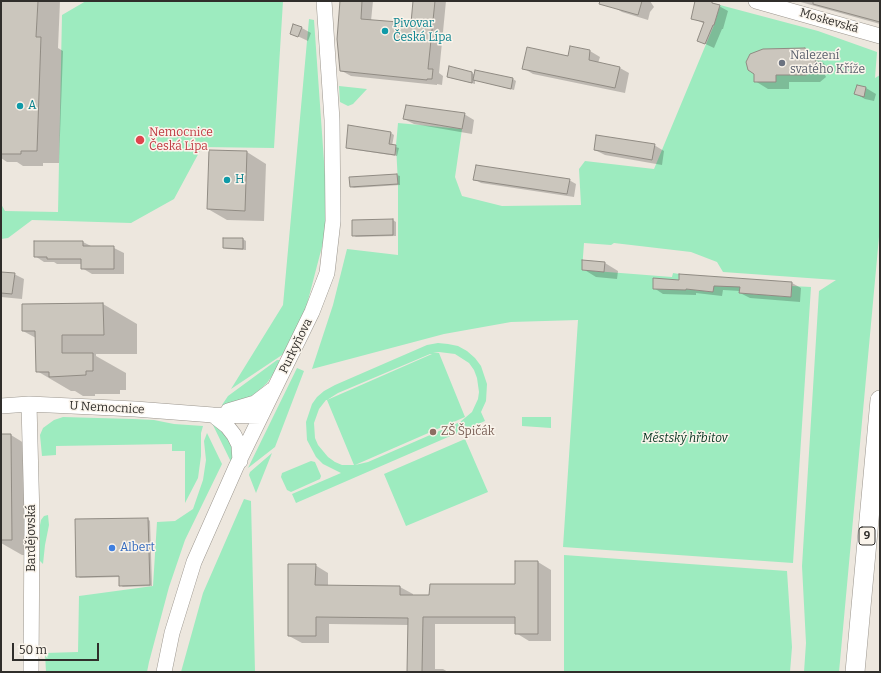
<!DOCTYPE html>
<meta charset="utf-8">
<style>
body{margin:0}
#map{position:relative;width:881px;height:673px;overflow:hidden;background:#ede7de;font-family:Bitter,serif}
canvas{display:block}
.frame{position:absolute;inset:0;border:2px solid #302e2b;pointer-events:none}
.scale{position:absolute;left:12px;top:643px;width:87px;height:18px;box-sizing:border-box;border:2px solid #302e2b;border-top:0;padding-left:5px;font-size:12px;line-height:14px;white-space:nowrap;color:#302e2b;-webkit-text-stroke:3px #faf4eb;paint-order:stroke}
</style>
<div id="map">
<canvas width="881" height="673"></canvas>
<div class="frame"></div>
<div class="scale">50 m</div>
</div>
<script>
const g = document.querySelector('canvas').getContext('2d');
g.lineJoin = 'round';
function fill(path, color) { g.fillStyle = color; g.fill(path, 'evenodd'); }
const poly = rows => new Path2D(rows.map(r => 'M' + r).join(''));
function trace(path, color, width, dash) { g.strokeStyle = color; g.lineWidth = width; g.lineCap = dash ? 'butt' : 'round'; g.setLineDash(dash || []); g.stroke(path); }
function drawText(font, color, halo, rows, align = 'center') {
  g.font = font + ' Bitter,serif'; g.lineWidth = 3; g.setLineDash([]); g.textBaseline = 'middle'; g.strokeStyle = halo; g.fillStyle = color; for (const [text, x, y, turn = 0] of rows) {
    g.save(); g.translate(x, y); g.rotate((+turn || 0) * Math.PI / 180); g.textAlign = isNaN(turn) ? turn : align; if (halo) g.strokeText(text, 0, 0); g.fillText(text, 0, 0); g.restore();
  }
}
fill(poly([
 [86,1,283,1,274,148,202,147,174,199,131,223,32,220,8,238,1,239,1,204,5,211,58,212,62,15],
 [720,5,818,31,877,52,875,78,880,75,880,226,839,672,804,672,806,643,802,566,819,291,836,280,723,272,717,262,691,252,614,243,611,245,584,243,582,270,672,277,673,273,679,274,678,289,686,290,686,289,713,292,714,276,740,282,740,293,791,297,792,286,811,287,793,563,563,547,578,320,511,322,444,334,312,369,333,305,347,249,398,255,398,184,396,145,398,123,462,129,455,177,462,196,502,206,581,205,579,169,585,161,654,169,714,25],
 [309,19,314,20,327,204,324,239,306,308,285,353,231,389,283,305],
 [339,86,367,89,353,104,348,106,340,102],
 [438,343,448,344,458,346,467,351,475,358,481,366,487,384,486,401,481,412,485,421,296,503,292,494,341,473,323,464,316,457,307,440,306,422,312,404,317,397,324,391,335,385,427,345],
 [439,352,455,354,469,363,474,370,477,378,479,392,478,399,472,412,460,422,368,462,355,465,465,417,439,353,433,353],
 [430,354,432,354,327,400,338,393],
 [326,400,327,400,354,465,342,465,335,462,328,457,318,445,315,438,314,423,319,409],
 [277,360,279,360,279,363,274,373,267,383,256,393,249,398,229,405,222,405,228,396],
 [297,368,304,371,275,447,248,468],
 [63,417,133,419,154,420,174,424,203,426,201,433,201,456,198,478,185,503,185,451,172,451,172,444,56,446,56,455,42,456,40,435,43,428,54,420],
 [522,417,551,417,551,428,522,426],
 [212,423,223,427,234,450,231,462],
 [207,433,222,464,185,540,169,587,149,662,147,672,46,672,45,653,78,652,79,596,153,586,157,522,175,521,193,509,203,480,206,460,204,441],
 [465,439,488,492,406,526,384,474],
 [272,453,256,493,249,475,250,472],
 [311,461,315,462,321,476,320,479,291,492,287,490,281,477,282,473],
 [244,499,251,501,255,672,181,672,203,593],
 [48,515,49,525,45,545,43,564,39,560,40,525,41,520,44,516],
 [564,555,787,571,792,647,790,672,564,672]
]), '#9debbf');
fill(poly([
 [1,1,60,1,58,48,63,51,59,163,43,163,43,166,23,166,17,162,7,162,1,158],
 [341,1,373,1,371,21,412,24,414,1,446,1,439,73,443,76,442,85,437,84,437,85,351,76,340,70],
 [614,1,650,1,654,7,650,12,648,20,622,12,612,6],
 [696,1,701,1,719,6,728,11,723,29,722,29,714,48,699,41,705,24,692,18],
 [797,1,880,1,880,24],
 [302,28,311,33,308,41,291,33],
 [571,48,590,51,600,57,598,63,620,68,629,73,625,93,533,74,523,68,569,57],
 [805,49,818,57,829,69,825,75,826,77,820,82,789,82,789,89,768,89,755,81],
 [475,71,513,79,516,81,514,90,475,80,475,84,451,78,472,73,475,75],
 [866,88,876,94,874,101,865,99,856,94],
 [464,114,474,120,472,134,414,124,404,119],
 [349,126,391,133,394,135,392,146,399,148,397,156,350,149,347,147],
 [654,145,664,151,662,165,605,155,595,150],
 [247,152,266,164,264,221,227,220,208,209],
 [397,175,400,176,400,185,354,188,351,187],
 [474,179,569,180,576,184,574,197,481,183],
 [393,220,396,222,396,236,356,237,353,235],
 [224,239,243,239,246,241,246,250,227,249,224,248],
 [35,242,83,242,93,247,114,248,124,253,124,274,92,274,82,268,82,264,57,264,54,262,44,262,35,256],
 [605,263,618,271,617,279,596,277,583,269],
 [1,273,14,274,24,279,22,299,1,297],
 [792,283,801,288,800,302,750,298,740,293,740,291,723,290,722,296,696,293,696,295,663,294,654,288],
 [103,304,137,324,137,354,96,354,96,356,126,373,126,390,120,390,120,394,95,394,95,396,83,396,75,391,71,391,37,371,36,338,23,331],
 [1,435,11,435,37,451,38,555,22,555,1,543],
 [148,519,150,521,152,586,123,587,120,585,120,577,80,578,77,576],
 [538,562,551,570,551,641,529,641,516,633,516,624,435,624,435,669,443,669,448,672,390,672,408,672,409,625,329,624,329,643,302,643,289,636,315,565,328,573,328,586,400,587,413,594,413,596,430,596,516,585]
]), '#0003');
const building = poly([
 [1,1,38,1,36,37,41,37,37,151,21,151,21,154,1,154,1,1],
 [340,1,362,1,361,19,411,23,413,1,435,1,428,69,433,69,432,79,427,79,427,80,340,71,337,39,340,1],
 [600,1,642,1,638,15,599,4,600,1],
 [695,1,712,1,712,3,720,5,714,25,713,25,705,44,697,41,704,22,691,19,695,1],
 [813,1,880,1,880,22,813,4,813,1],
 [293,24,302,27,298,37,290,34,293,24],
 [570,46,590,50,589,60,620,67,615,88,522,69,527,47,568,56,570,46],
 [805,48,816,61,812,67,813,69,806,75,776,75,776,82,754,82,754,74,748,70,746,62,750,54,763,49,805,48],
 [449,66,472,72,472,83,447,77,449,66],
 [475,70,513,78,511,89,473,80,475,70],
 [857,85,866,87,864,97,854,94,857,85],
 [406,105,465,113,462,129,403,119,406,105],
 [348,125,391,132,389,144,396,145,395,155,346,148,348,125],
 [596,135,655,144,652,160,594,150,596,135],
 [209,150,247,151,245,211,207,209,209,150],
 [476,165,570,179,567,194,473,180,476,165],
 [397,174,398,184,350,187,349,177,397,174],
 [393,219,393,235,352,236,352,220,393,219],
 [223,238,243,238,243,249,223,248,223,238],
 [34,241,83,241,83,246,114,246,114,269,81,269,81,259,47,259,47,257,34,257,34,241],
 [582,260,605,262,604,272,582,270,582,260],
 [1,272,15,273,12,294,1,293,1,272],
 [679,274,792,282,791,297,739,293,740,287,714,286,713,292,686,289,686,290,653,289,653,278,679,280,679,274],
 [103,303,104,335,62,335,62,353,93,353,93,371,86,371,86,375,49,377,49,372,36,372,35,331,22,331,22,304,103,303],
 [1,434,11,434,12,540,1,540,1,434],
 [148,518,150,585,119,586,119,576,76,577,75,519,148,518],
 [515,561,538,561,538,634,515,634,515,617,423,617,422,672,407,672,408,618,316,617,316,636,288,636,288,564,316,564,315,585,400,586,400,595,429,595,430,584,515,584,515,561]
]);
fill(building, '#cbc6bd');
trace(building, '#908b83', 1);
const minor = poly([
 [756,1,880,36],
 [29,404,32,519,31,672],
 [1,406,29,404,135,409,213,415,261,416],
 [228,411,255,403,272,390],
 [213,415,227,426,234,435,239,445,240,461],
 [164,672,172,633,194,562,236,467,312,312,327,273,333,221,332,120,324,1]
]);
const major = poly([
 [855,672,880,400]
]);
trace(minor, '#9c978f', 16);
trace(major, '#9c978f', 20);
trace(minor, '#fff', 15);
trace(major, '#fff', 19);
for (const [x, y, r, color] of [
 [385,31,4,"#0f9aa8"],
 [782,63,4,"#6b7280"],
 [20,106,4,"#0f9aa8"],
 [140,140,5,"#e0444e"],
 [227,180,4,"#0f9aa8"],
 [433,432,4,"#8d6e63"],
 [112,548,4,"#3f7fe0"]
]) { const dot = new Path2D(); dot.arc(x, y, r, 0, 2 * Math.PI); g.fillStyle = color; g.fill(dot); trace(dot, '#faf4eb', 1.5); }
for (const [x, y, w] of [
 [867,536,16]
]) { const box = new Path2D(); box.roundRect(x - w / 2, y - 9, w, 18, 3); g.fillStyle = '#faf4eb'; g.fill(box); trace(box, '#302e2b', 1); }
drawText('bold 11px', '#302e2b', null, [
 ["9",867,536]
]);
drawText('12px', '#302e2b', '#faf4eb', [
 ["Moskevská",829,21,16],
 ["Purkyňova",296,346,-64],
 ["U Nemocnice",107,408,3],
 ["Bardějovská",32,538,-90]
]);
drawText('12px', '#0d838f', '#faf4eb', [
 ["Pivovar",393,24],
 ["Česká Lípa",393,38],
 ["A",28,106],
 ["H",235,180]
], 'left');
drawText('12px', '#5b616d', '#faf4eb', [
 ["Nalezení",790,56],
 ["svatého Kříže",790,70]
], 'left');
drawText('12px', '#be3a42', '#faf4eb', [
 ["Nemocnice",149,133],
 ["Česká Lípa",149,147]
], 'left');
drawText('12px', '#785e54', '#faf4eb', [
 ["ZŠ Špičák",441,432]
], 'left');
drawText('italic 12px', '#04331f', '#faf4eb', [
 ["Městský hřbitov",685,439]
]);
drawText('12px', '#366cbe', '#faf4eb', [
 ["Albert",120,548]
], 'left');
</script>
